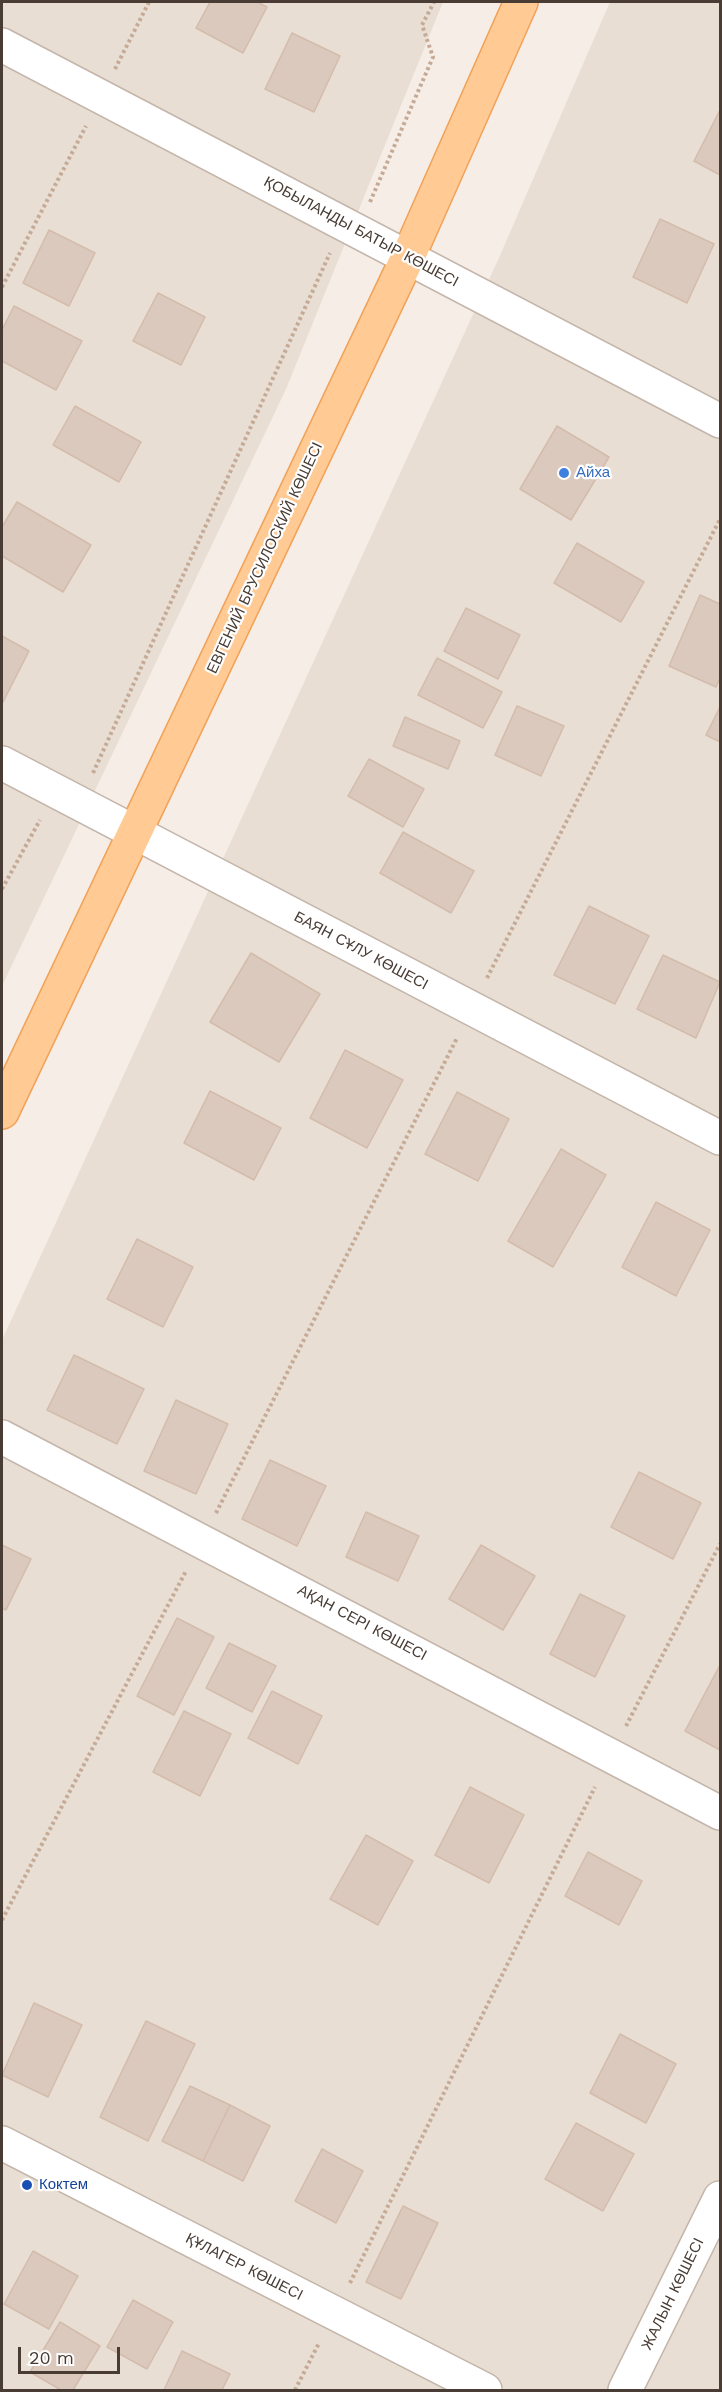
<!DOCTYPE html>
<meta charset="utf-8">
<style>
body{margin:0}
#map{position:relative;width:722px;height:2392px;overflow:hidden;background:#f5ede6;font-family:"Work Sans",sans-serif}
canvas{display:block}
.frame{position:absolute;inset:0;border:3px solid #483c34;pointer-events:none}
.scale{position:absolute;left:18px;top:2347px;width:102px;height:27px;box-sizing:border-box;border:3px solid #483c34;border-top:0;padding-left:8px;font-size:18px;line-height:21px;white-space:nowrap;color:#483c34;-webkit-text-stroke:4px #fff;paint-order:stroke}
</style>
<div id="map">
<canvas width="722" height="2392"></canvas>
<div class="frame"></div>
<div class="scale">20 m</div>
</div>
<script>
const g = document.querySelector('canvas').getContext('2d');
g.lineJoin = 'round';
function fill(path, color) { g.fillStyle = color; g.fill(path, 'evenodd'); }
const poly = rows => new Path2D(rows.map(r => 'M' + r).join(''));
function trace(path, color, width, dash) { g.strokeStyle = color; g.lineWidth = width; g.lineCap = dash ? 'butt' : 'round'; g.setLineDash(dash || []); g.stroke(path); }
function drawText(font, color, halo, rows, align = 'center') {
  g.font = font + ' "Work Sans",sans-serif'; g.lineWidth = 4.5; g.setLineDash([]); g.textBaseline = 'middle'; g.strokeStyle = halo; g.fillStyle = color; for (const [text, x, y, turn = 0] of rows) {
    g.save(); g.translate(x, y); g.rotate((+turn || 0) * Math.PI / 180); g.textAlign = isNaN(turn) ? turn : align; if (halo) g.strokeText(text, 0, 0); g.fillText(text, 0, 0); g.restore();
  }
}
fill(poly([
 [2,2,443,2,286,389,2,986],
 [610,2,720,2,720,2390,2,2390,2,1340,498,260]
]), '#e9ded3');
const building = poly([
 [210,2,257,2,267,7,243,53,196,28,210,2],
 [292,33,340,56,314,112,265,89,292,33],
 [720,110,720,175,694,161,720,110],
 [660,219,714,244,687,303,633,277,660,219],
 [49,230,95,253,69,306,23,283,49,230],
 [158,293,205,317,181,365,133,341,158,293],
 [14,306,82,341,56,390,2,361,2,330,14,306],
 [75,406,141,442,119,482,53,445,75,406],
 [557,426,609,457,571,520,520,489,557,426],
 [17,502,91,545,63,592,2,556,2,527,17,502],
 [577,543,644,582,621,622,554,583,577,543],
 [700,595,720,604,720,678,716,687,669,666,700,595],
 [466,608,520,635,498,679,444,651,466,608],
 [2,636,29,651,2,704,2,636],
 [437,658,502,692,483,728,418,695,437,658],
 [517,706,564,726,541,776,495,755,517,706],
 [720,707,720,742,706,735,720,707],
 [405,717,460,741,448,769,393,746,405,717],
 [369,759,424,789,403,827,348,796,369,759],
 [403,832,474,871,451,913,380,873,403,832],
 [589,906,649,936,615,1004,554,975,589,906],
 [251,953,320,994,279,1062,210,1022,251,953],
 [663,955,720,982,696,1038,637,1009,663,955],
 [345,1050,403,1080,367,1148,310,1118,345,1050],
 [210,1091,281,1128,254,1180,184,1143,210,1091],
 [457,1092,509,1119,478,1181,425,1154,457,1092],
 [561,1149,606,1175,553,1267,508,1241,561,1149],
 [656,1202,710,1230,676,1296,622,1267,656,1202],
 [137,1239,193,1267,163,1327,107,1299,137,1239],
 [74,1355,144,1389,117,1444,47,1410,74,1355],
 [176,1400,228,1424,196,1494,144,1471,176,1400],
 [270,1460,326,1486,297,1546,242,1519,270,1460],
 [639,1472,701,1503,673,1559,611,1527,639,1472],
 [366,1512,419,1536,398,1581,346,1557,366,1512],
 [2,1545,31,1559,6,1610,2,1608,2,1545],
 [481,1545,535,1576,503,1630,449,1599,481,1545],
 [580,1594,625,1616,595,1677,550,1654,580,1594],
 [177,1618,214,1637,174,1715,137,1696,177,1618],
 [229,1643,276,1666,252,1712,206,1688,229,1643],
 [720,1665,720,1750,685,1731,720,1665],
 [272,1691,322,1716,298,1764,248,1738,272,1691],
 [184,1711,231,1734,200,1796,153,1772,184,1711],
 [470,1787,524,1815,489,1883,435,1855,470,1787],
 [366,1835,413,1861,378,1925,330,1899,366,1835],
 [588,1852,642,1881,619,1925,565,1896,588,1852],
 [34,2003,82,2025,48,2097,2,2075,34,2003],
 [146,2021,195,2044,148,2141,100,2117,146,2021],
 [620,2034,676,2064,646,2123,590,2093,620,2034],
 [190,2086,230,2105,203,2161,162,2141,190,2086],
 [230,2105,270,2126,243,2181,203,2161,230,2105],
 [576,2123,634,2154,603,2211,545,2179,576,2123],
 [322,2149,363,2171,336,2223,295,2201,322,2149],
 [403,2206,438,2223,401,2299,366,2282,403,2206],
 [33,2251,78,2276,49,2329,4,2304,33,2251],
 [133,2300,173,2322,147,2369,107,2347,133,2300],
 [60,2322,100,2346,73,2390,61,2390,30,2372,60,2322],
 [182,2351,230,2374,222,2390,164,2390,182,2351]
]);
fill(building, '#dbc9bd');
trace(building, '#d3bcac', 1.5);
const minor = poly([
 [2,45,720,421],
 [2,763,720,1138],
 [2,1437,720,1813],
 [2,2143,485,2390],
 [625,2390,720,2198]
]);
const major = poly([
 [2,1112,408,257,521,2]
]);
trace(minor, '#c4b5aa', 36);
trace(major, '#f1a258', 36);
trace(poly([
 [115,69,149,2],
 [370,202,433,57,422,25,434,2],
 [2,287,86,126],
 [93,773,330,253],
 [2,889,40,820],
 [487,978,720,519],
 [216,1513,457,1038],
 [626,1726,720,1544],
 [2,1920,186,1571],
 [350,2283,595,1787],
 [295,2390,319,2343]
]), '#c5ab97', 4, [3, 3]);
trace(minor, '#fff', 33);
trace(major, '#ffca94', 33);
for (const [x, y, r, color] of [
 [564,473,6,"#3f7fe0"],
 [27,2185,6,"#1a4fb4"]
]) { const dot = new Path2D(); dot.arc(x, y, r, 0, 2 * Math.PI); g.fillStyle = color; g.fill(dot); trace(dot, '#fff', 2); }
drawText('15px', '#483c34', '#fff', [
 ["ҚОБЫЛАНДЫ БАТЫР КӨШЕСІ",361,232,28],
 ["ЕВГЕНИЙ БРУСИЛОСКИЙ КӨШЕСІ",265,558,-65],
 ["БАЯН СҰЛУ КӨШЕСІ",361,951,28],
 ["АҚАН СЕРІ КӨШЕСІ",362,1623,28],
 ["ҚҰЛАГЕР КӨШЕСІ",244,2267,27],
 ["ЖАЛЫН КӨШЕСІ",673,2294,-64]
]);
drawText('15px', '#366cbe', '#fff', [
 ["Айха",576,473]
], 'left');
drawText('15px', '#164399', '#fff', [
 ["Коктем",39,2185]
], 'left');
</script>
